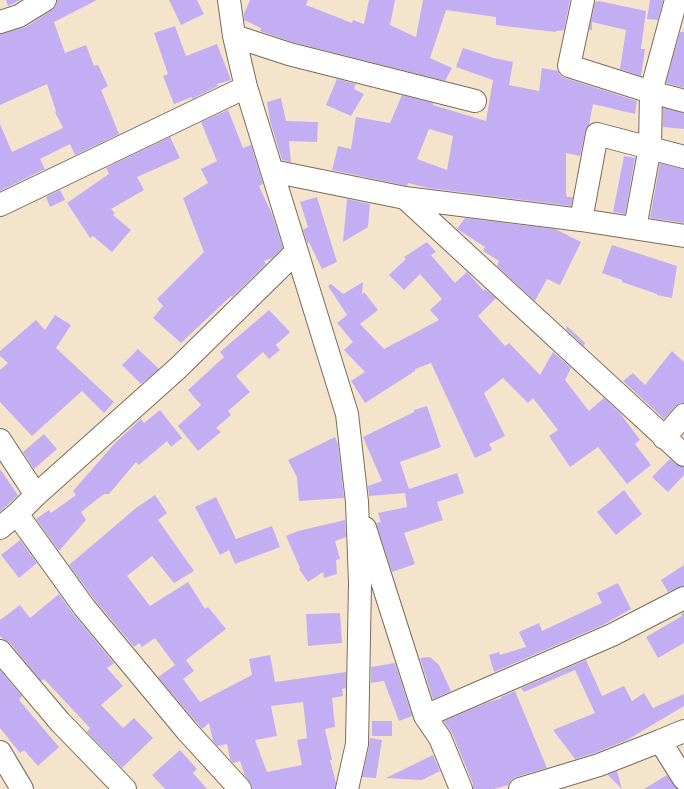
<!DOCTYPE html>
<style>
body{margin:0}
canvas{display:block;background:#f5e4cc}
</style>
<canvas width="684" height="789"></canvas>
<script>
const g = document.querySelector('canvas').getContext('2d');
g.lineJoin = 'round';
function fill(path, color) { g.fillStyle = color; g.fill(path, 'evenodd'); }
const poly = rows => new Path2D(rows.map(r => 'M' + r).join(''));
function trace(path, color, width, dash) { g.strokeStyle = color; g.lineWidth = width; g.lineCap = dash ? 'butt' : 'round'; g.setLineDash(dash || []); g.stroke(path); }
fill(poly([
 [6,0,21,0,8,6],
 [57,0,97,0,54,22,65,53,86,45,94,66,98,65,108,86,101,90,119,134,75,155,70,144,40,159,45,169,0,191,0,124,12,152,63,128,55,112,56,111,47,84,0,105,0,34,26,27,52,10,56,6],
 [169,0,197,0,204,14,181,25],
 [250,0,308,0,306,5,352,23,353,20,364,24,369,0,395,0,390,25,416,37,423,0,570,0,564,30,556,31,556,32,496,25,496,17,446,10,430,58,452,68,445,81,292,42,260,31,261,28,244,20,244,14],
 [650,0,663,0,658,20,647,19],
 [599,1,646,11,641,49,645,49,641,76,620,69,626,30,592,22,592,30,589,30,595,2],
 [175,26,186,56,217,44,231,80,217,84,218,86,192,99,192,97,174,104,163,76,168,74,154,33],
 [680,32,684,32,684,88,666,83],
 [463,48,494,58,513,62,509,85,539,91,542,68,558,71,560,75,565,78,637,101,635,114,593,104,589,125,585,132,580,156,566,153,566,193,567,197,573,197,571,206,428,188,408,183,407,186,332,170,338,146,351,149,356,117,390,123,402,95,433,103,433,105,486,121,493,80,456,67],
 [429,129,453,136,447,170,417,159],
 [337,79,356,84,354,89,364,94,351,116,326,105],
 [281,98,286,121,318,122,317,142,289,141,291,162,282,160,270,121,267,102],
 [663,108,684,113,684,129,663,127],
 [228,110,243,148,251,145,263,184,259,186,272,214,283,248,272,258,264,261,266,264,232,297,231,296,181,343,153,318,163,306,157,299,204,252,183,198,208,183,201,169,217,161,201,122],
 [170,137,180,158,137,177,144,190,111,209,115,213,113,215,131,230,112,252,93,236,90,238,67,203,109,174,106,168],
 [624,156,635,158,625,214,613,212],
 [660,163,684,169,684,223,650,218],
 [60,190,65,200,50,207,46,197],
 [317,197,337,262,322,269,309,242,307,243,303,230,308,227,300,202],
 [347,199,370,204,368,227,343,242],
 [465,218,555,229,581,242,560,285,547,279,535,301,497,266,499,261,483,251,485,247,457,229],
 [427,242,436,252,431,255,455,283,467,272,484,291,485,289,496,298,478,316,505,346,509,343,540,375,553,352,571,368,565,380,589,411,604,398,620,413,640,440,635,444,651,465,627,484,598,447,570,467,549,436,558,430,533,398,528,403,503,378,484,393,505,436,489,444,492,450,475,458,431,363,415,369,415,371,365,403,351,381,365,372,344,350,353,342,337,323,347,315,328,286,331,284,343,294,363,282,362,295,364,292,378,310,360,324,384,349,439,320,430,310,442,299,420,274,404,290,389,275,406,259,404,257],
 [612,245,677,266,672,298,657,295,657,294,622,282,622,280,602,273],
 [269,310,290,332,276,345,280,350,269,359,263,352,236,376,250,392,228,411,231,415,216,428,221,432,198,451,178,426,201,405,188,390,224,357,220,352],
 [55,315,71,325,56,348,114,402,104,413,82,391,32,436,0,402,0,370,8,363,0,356,0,351,36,320,45,330],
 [567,326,585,343,584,346,566,329],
 [138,349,159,369,141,384,122,365],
 [672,351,684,362,684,403,680,403,675,407,664,419,623,381,633,373,645,385],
 [427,406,441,447,400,462,409,489,457,473,464,493,437,502,443,520,404,533,415,564,392,572,376,523,381,522,378,513,407,507,405,493,369,496,368,486,382,481,363,437,414,412,414,410],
 [160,410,182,438,171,447,167,441,139,465,136,462,109,494,104,494,81,512,86,520,59,551,36,519,49,510,51,513,76,495,73,491,115,443,141,419,144,423],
 [44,434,57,449,34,469,23,452],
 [335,437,338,444,344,498,299,501,297,477,288,460],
 [670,459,676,464,684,467,684,475,668,492,652,477],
 [0,469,18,495,0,512],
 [624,490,642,514,616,535,597,512],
 [155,495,167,513,158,520,194,571,174,583,152,556,127,576,150,606,188,582,205,609,208,607,226,629,186,660,194,671,183,679,200,702,252,675,249,659,270,655,275,682,346,672,346,688,342,689,343,696,332,698,335,727,325,729,332,760,330,760,336,783,335,789,252,789,252,786,245,776,240,761,233,763,230,759,227,744,217,746,213,741,209,723,202,729,158,677,175,665,155,638,142,647,139,643,134,647,94,599,69,565,136,508],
 [303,702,307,738,297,740,302,765,267,772,255,740,277,736,271,706],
 [216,497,236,539,272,526,280,547,235,564,229,550,220,555,195,507],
 [345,520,346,537,335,541,340,559,336,560,337,574,324,578,323,572,308,582,299,569,300,568,286,536,298,531],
 [20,540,37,563,19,578,1,555],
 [684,565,684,586,668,592,661,580],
 [618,583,631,609,603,625,494,672,489,655,499,652,500,655,526,647,519,632,539,623,542,631,602,603,597,593],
 [59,594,74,615,114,663,107,668,123,686,101,705,123,728,134,718,153,738,122,768,87,732,90,728,44,679,41,681,10,643,3,639,0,636,0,620,20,605,30,618],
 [684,612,684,643,658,658,646,637,682,616,681,614],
 [340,613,342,643,308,646,306,614],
 [430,657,439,665,451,691,433,699,420,658],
 [586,660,602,696,624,686,632,701,644,693,653,708,684,694,684,706,627,740,595,753,575,759,553,730,595,713,575,670,524,692,521,688],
 [395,663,412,716,399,721,384,681,371,683,371,667],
 [0,670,22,696,19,700,59,747,38,766,24,750,20,753,0,728],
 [515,691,547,768,516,777,511,780,508,785,494,789,473,789,473,784,452,733,444,721,486,703,502,698,501,697],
 [372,721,392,721,392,736,372,736],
 [370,738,382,740,376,778,362,777,369,747],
 [180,750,197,769,193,773,207,789,165,789,152,775],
 [433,755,440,771,422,780,386,778],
 [617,771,622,789,608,775],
 [667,775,677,789,644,789]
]), '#c4aef3');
const minor = poly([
 [229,0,234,36,246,87,347,414,357,502,360,583,357,744,347,789],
 [583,0,569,66,651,92,684,101],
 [0,22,19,16,45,0],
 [234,36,289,54,475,101],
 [272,171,405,198,581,220,684,236],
 [405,198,684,455],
 [0,205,246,87],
 [581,220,597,134,684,157],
 [635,228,650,147,651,92,676,0],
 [664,438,684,415],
 [0,440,36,495],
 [17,514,84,607,187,731,240,789],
 [0,528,17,514,36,495,178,368,296,252],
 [365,528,425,716,440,738,461,789],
 [0,651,60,722,125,789],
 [425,716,612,635,684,598],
 [684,731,660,741,684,779],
 [0,752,22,789],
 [520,789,599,765,660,741]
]);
trace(minor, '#7c6b5b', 24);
trace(minor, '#fff', 22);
</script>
